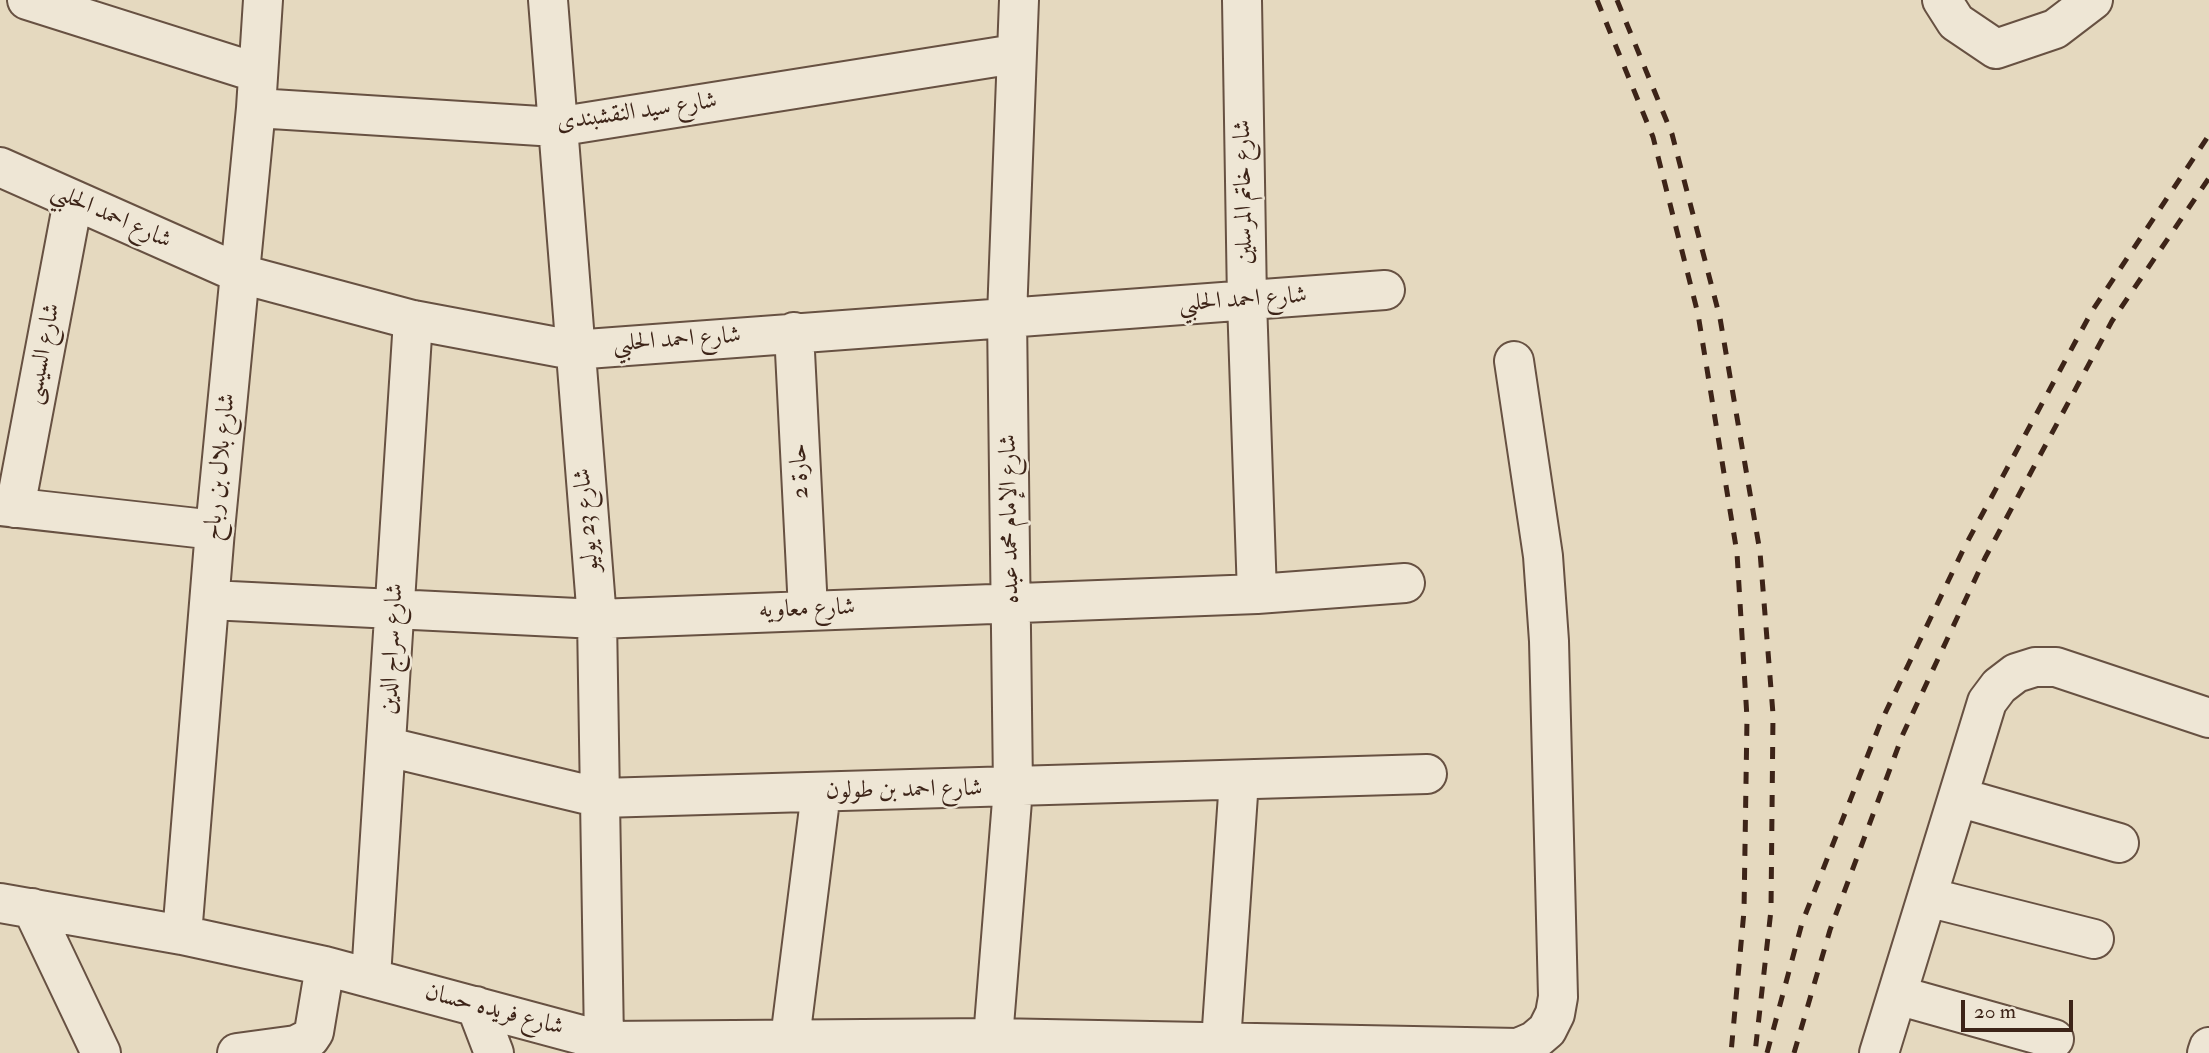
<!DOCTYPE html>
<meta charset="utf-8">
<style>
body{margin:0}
#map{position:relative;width:2209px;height:1053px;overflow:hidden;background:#e5d9bf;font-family:"IM FELL Double Pica",serif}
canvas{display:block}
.scale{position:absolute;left:1961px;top:1000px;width:112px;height:32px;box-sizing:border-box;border:4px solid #3d2418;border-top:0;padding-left:9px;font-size:21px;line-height:24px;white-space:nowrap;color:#3d2418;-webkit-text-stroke:5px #eee6d5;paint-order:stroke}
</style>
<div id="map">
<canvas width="2209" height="1053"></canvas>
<div class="scale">20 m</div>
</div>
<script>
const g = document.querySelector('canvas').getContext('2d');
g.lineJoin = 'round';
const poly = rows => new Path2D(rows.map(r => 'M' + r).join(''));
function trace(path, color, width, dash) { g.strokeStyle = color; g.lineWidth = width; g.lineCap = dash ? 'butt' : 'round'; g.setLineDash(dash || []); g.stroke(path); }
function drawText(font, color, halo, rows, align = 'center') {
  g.font = font + ' "IM FELL Double Pica",Amiri,serif'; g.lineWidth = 5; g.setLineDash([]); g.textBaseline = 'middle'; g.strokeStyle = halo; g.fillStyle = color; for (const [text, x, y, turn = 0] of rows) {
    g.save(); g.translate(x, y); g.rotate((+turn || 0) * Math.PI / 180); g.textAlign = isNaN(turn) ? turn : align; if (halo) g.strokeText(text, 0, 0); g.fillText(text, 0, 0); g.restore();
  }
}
const minor = poly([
 [27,0,258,73],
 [548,0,597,619,604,1041],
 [1242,0,1247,301,1257,594],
 [1942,0,1956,22,1996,49,2055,29,2093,0],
 [256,108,556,127,1015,54],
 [0,167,241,274,413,320,573,350,1385,290],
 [794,332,808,610],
 [0,506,215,530],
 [15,508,73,201],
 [210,600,597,619,1257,594,1405,583],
 [388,747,601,798,1427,774],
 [1958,797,2119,843],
 [1927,897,2094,939],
 [0,903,182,935,325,966,604,1041,993,1038,1518,1048,1534,1041,1547,1030,1555,1014,1558,997,1549,641,1543,556,1514,361],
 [32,908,101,1053],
 [182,935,215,530,256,108,263,0],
 [371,977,413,320],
 [1897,995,2054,1039],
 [476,1006,494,1053],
 [790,1039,821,792],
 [1221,1042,1239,780],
 [237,1053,296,1045,310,1038,314,1032,325,966],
 [1003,1053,993,1038,1013,788,1007,316,1019,0],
 [1879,1053,1987,702,1999,686,2016,673,2035,667,2056,667,2209,718],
 [2207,1053,2209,1047]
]);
trace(minor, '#675142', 42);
trace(minor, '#eee6d5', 38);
trace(poly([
 [1597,0,1653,137,1698,314,1737,553,1747,718,1744,911,1731,1053],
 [1617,0,1672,134,1720,318,1760,552,1773,714,1771,910,1755,1053],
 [1767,1053,1802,923,1880,724,1964,548,2092,311,2209,135],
 [1794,1053,1830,930,1903,734,1985,558,2112,321,2209,178]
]), '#3d2418', 5, [12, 12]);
drawText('24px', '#3d2418', '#eee6d5', [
 ["شارع سيد النقشبندى",637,113,-8],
 ["شارع خاتم المرسلين",1245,192,-91],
 ["شارع احمد الحلبي",111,217,24],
 ["شارع احمد الحلبي",1243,301,-4],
 ["شارع احمد الحلبي",677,341,-4],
 ["شارع السيسى",44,354,-79],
 ["شارع بلال بن رباح",221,467,-84],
 ["حارة 2",801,471,-93],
 ["شارع الإمام محمد عبده",1011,519,-91],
 ["شارع 23 يوليو",588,520,-95],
 ["شارع معاويه",807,610,-2],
 ["شارع سراج الدين",393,649,-87],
 ["شارع احمد بن طولون",904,791,-1],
 ["شارع فريده حسان",494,1011,15]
]);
</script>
